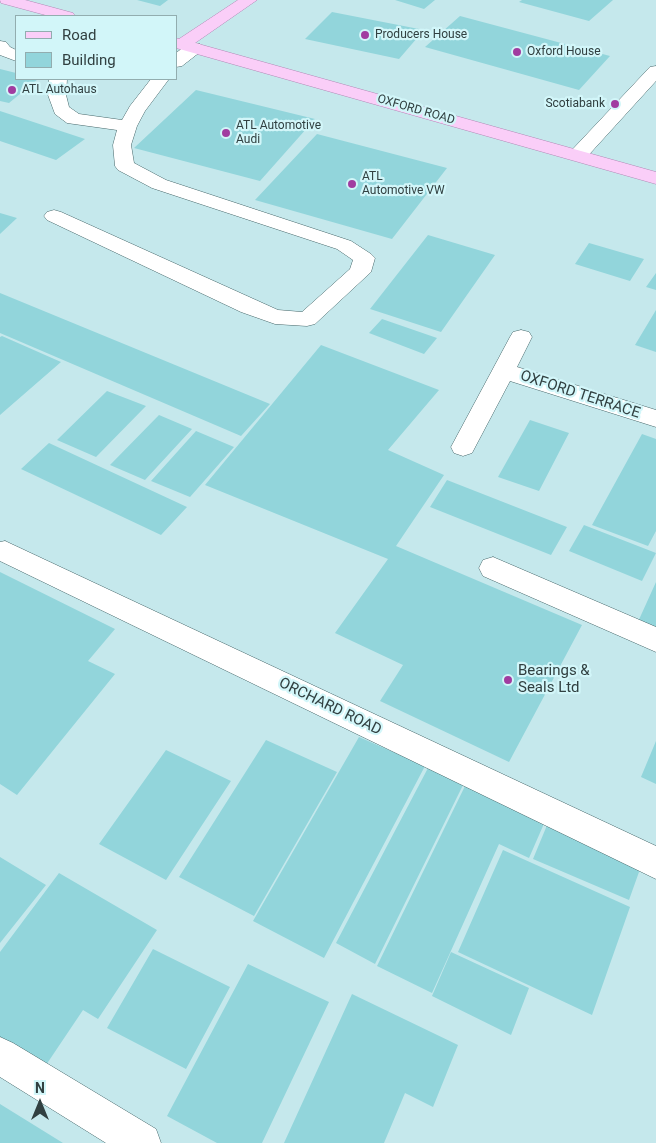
<!DOCTYPE html>
<style>
body{margin:0}
#map{position:relative;width:656px;height:1143px;overflow:hidden;background:#c5e8ec;font-family:Roboto,sans-serif}
canvas{display:block}
.legend{position:absolute;left:15px;top:15px;width:162px;height:65px;box-sizing:border-box;background:#d2f6f9;border:1px solid #92adaf;margin:0;padding:6px 9px;list-style:none;font-size:15px;color:#314041}
.legend li{display:flex;align-items:center;gap:10px;height:25px}
.legend b{width:25px;border:1px solid #92adaf}
.north{position:absolute;left:15px;top:1078px;width:50px;height:50px;-webkit-text-stroke:4px #d2f6f9;paint-order:stroke;rotate:0deg;font-size:14px;font-weight:700;line-height:20px;text-align:center;color:#314041}
.north::after{content:'';display:block;margin:auto;width:18px;height:22px;background:#314041;clip-path:polygon(50% 0,100% 100%,50% 72%,0 100%)}
</style>
<div id="map">
<canvas width="656" height="1143"></canvas>
<ul class="legend">
<li><b style="height:6px;background:#facef8"></b>Road</li>
<li><b style="height:14px;background:#92d5db"></b>Building</li>
</ul>
<div class="north">N</div>
</div>
<script>
const g = document.querySelector('canvas').getContext('2d');
g.lineJoin = 'round';
function fill(path, color) { g.fillStyle = color; g.fill(path, 'evenodd'); }
const poly = rows => new Path2D(rows.map(r => 'M' + r).join(''));
function trace(path, color, width, dash) { g.strokeStyle = color; g.lineWidth = width; g.lineCap = dash ? 'butt' : 'round'; g.setLineDash(dash || []); g.stroke(path); }
function drawText(font, color, halo, rows, align = 'center') {
  g.font = font + ' Roboto,sans-serif'; g.lineWidth = 4.5; g.setLineDash([]); g.textBaseline = 'middle'; g.strokeStyle = halo; g.fillStyle = color; for (const [text, x, y, turn = 0] of rows) {
    g.save(); g.translate(x, y); g.rotate((+turn || 0) * Math.PI / 180); g.textAlign = isNaN(turn) ? turn : align; if (halo) g.strokeText(text, 0, 0); g.fillText(text, 0, 0); g.restore();
  }
}
fill(poly([
 [137,0,168,0,160,6],
 [395,0,435,0,424,9],
 [522,0,613,0,589,21,519,2],
 [332,12,424,30,399,59,305,39],
 [460,16,610,56,579,90,425,47],
 [0,69,16,73,16,79,38,79,9,103,0,101],
 [196,90,315,119,260,181,134,148],
 [0,111,85,139,56,160,0,141],
 [317,134,447,168,392,239,255,200],
 [0,213,17,218,0,234],
 [428,235,495,255,441,332,370,309],
 [589,243,644,259,630,281,575,264],
 [656,273,656,290,646,287],
 [0,293,270,404,241,436,0,333],
 [656,310,656,352,635,345],
 [382,319,437,338,424,354,369,333],
 [2,336,61,362,0,415,0,337],
 [321,345,439,390,388,450,444,475,396,546,582,625,509,762,380,701,403,665,335,633,388,559,205,485],
 [107,391,146,406,96,457,57,440],
 [159,415,192,429,145,480,110,465],
 [530,420,569,433,539,491,498,477],
 [196,431,234,447,190,497,151,481],
 [642,434,656,439,656,531,648,546,592,525],
 [49,443,187,507,161,535,21,469],
 [447,480,567,527,551,555,430,507],
 [584,525,656,553,642,581,569,551],
 [0,572,115,629,88,661,115,674,17,795,0,784],
 [656,582,656,631,637,624],
 [359,737,425,766,324,958,253,921],
 [266,740,337,772,254,916,179,877],
 [656,741,656,784,641,777],
 [166,750,231,781,166,880,99,844],
 [428,768,464,783,375,964,336,943],
 [466,784,546,819,529,858,499,844,432,993,377,966],
 [550,818,644,858,629,900,533,859],
 [503,850,630,907,592,1015,458,952],
 [0,857,46,885,0,943],
 [59,873,157,930,98,1019,83,1010,40,1074,0,1048,0,952],
 [153,949,230,987,186,1069,107,1028],
 [451,952,529,988,511,1035,432,996],
 [248,964,329,1002,262,1143,217,1143,167,1116],
 [352,994,458,1045,433,1107,405,1093,384,1143,284,1143],
 [0,1104,63,1143,0,1143]
]), '#92d5db');
const minor = poly([
 [0,41,6,42,10,47,16,50,16,61,0,55,0,41],
 [194,43,200,44,202,48,200,52,182,66,176,67,176,53,188,44,194,43],
 [656,66,656,81,585,159,578,161,571,159,568,155,571,151,650,67,656,66],
 [49,79,67,79,66,95,69,107,79,114,122,120,130,106,151,79,169,79,145,111,137,126,131,145,134,163,166,180,351,241,371,254,375,258,371,272,315,324,307,326,275,324,241,312,47,220,44,216,47,212,54,210,61,212,278,310,302,312,350,269,353,260,337,249,152,188,118,170,115,166,113,145,117,130,67,123,55,114,48,95,49,79],
 [521,330,529,332,532,337,517,367,656,410,656,427,510,381,472,453,463,456,454,453,451,447,510,337,513,332,521,330],
 [5,541,656,846,656,879,0,561,0,542,5,541],
 [493,557,656,627,656,652,483,576,479,568,483,560,493,557],
 [0,1037,13,1043,156,1129,161,1143,106,1143,0,1077,0,1037]
]);
const major = poly([
 [0,0,25,0,73,13,75,16,49,16,1,3,0,0],
 [238,0,257,0,195,43,656,172,656,184,176,48,176,38,179,39,238,0]
]);
trace(minor, '#47676a', 1);
trace(major, '#b188b5', 1);
fill(minor, '#fff');
fill(major, '#facef8');
for (const [x, y, r, color] of [
 [365,35,5,"#a13ca0"],
 [517,52,5,"#a13ca0"],
 [12,90,5,"#a13ca0"],
 [615,104,5,"#a13ca0"],
 [226,133,5,"#a13ca0"],
 [352,184,5,"#a13ca0"],
 [508,680,5,"#a13ca0"]
]) { const dot = new Path2D(); dot.arc(x, y, r, 0, 2 * Math.PI); g.fillStyle = color; g.fill(dot); trace(dot, '#d2f6f9', 2); }
drawText('12px', '#314041', '#d2f6f9', [
 ["Producers House",375,35],
 ["Oxford House",527,52],
 ["ATL Autohaus",22,90],
 ["Scotiabank",605,104,"right"],
 ["ATL Automotive",236,126],
 ["Audi",236,140],
 ["ATL",362,177],
 ["Automotive VW",362,191]
], 'left');
drawText('12px', '#314041', '#d2f6f9', [
 ["OXFORD ROAD",416,110,16]
]);
drawText('15px', '#314041', '#d2f6f9', [
 ["OXFORD TERRACE",580,395,18],
 ["ORCHARD ROAD",330,707,26]
]);
drawText('15px', '#314041', '#d2f6f9', [
 ["Bearings &",518,671],
 ["Seals Ltd",518,688]
], 'left');
</script>
